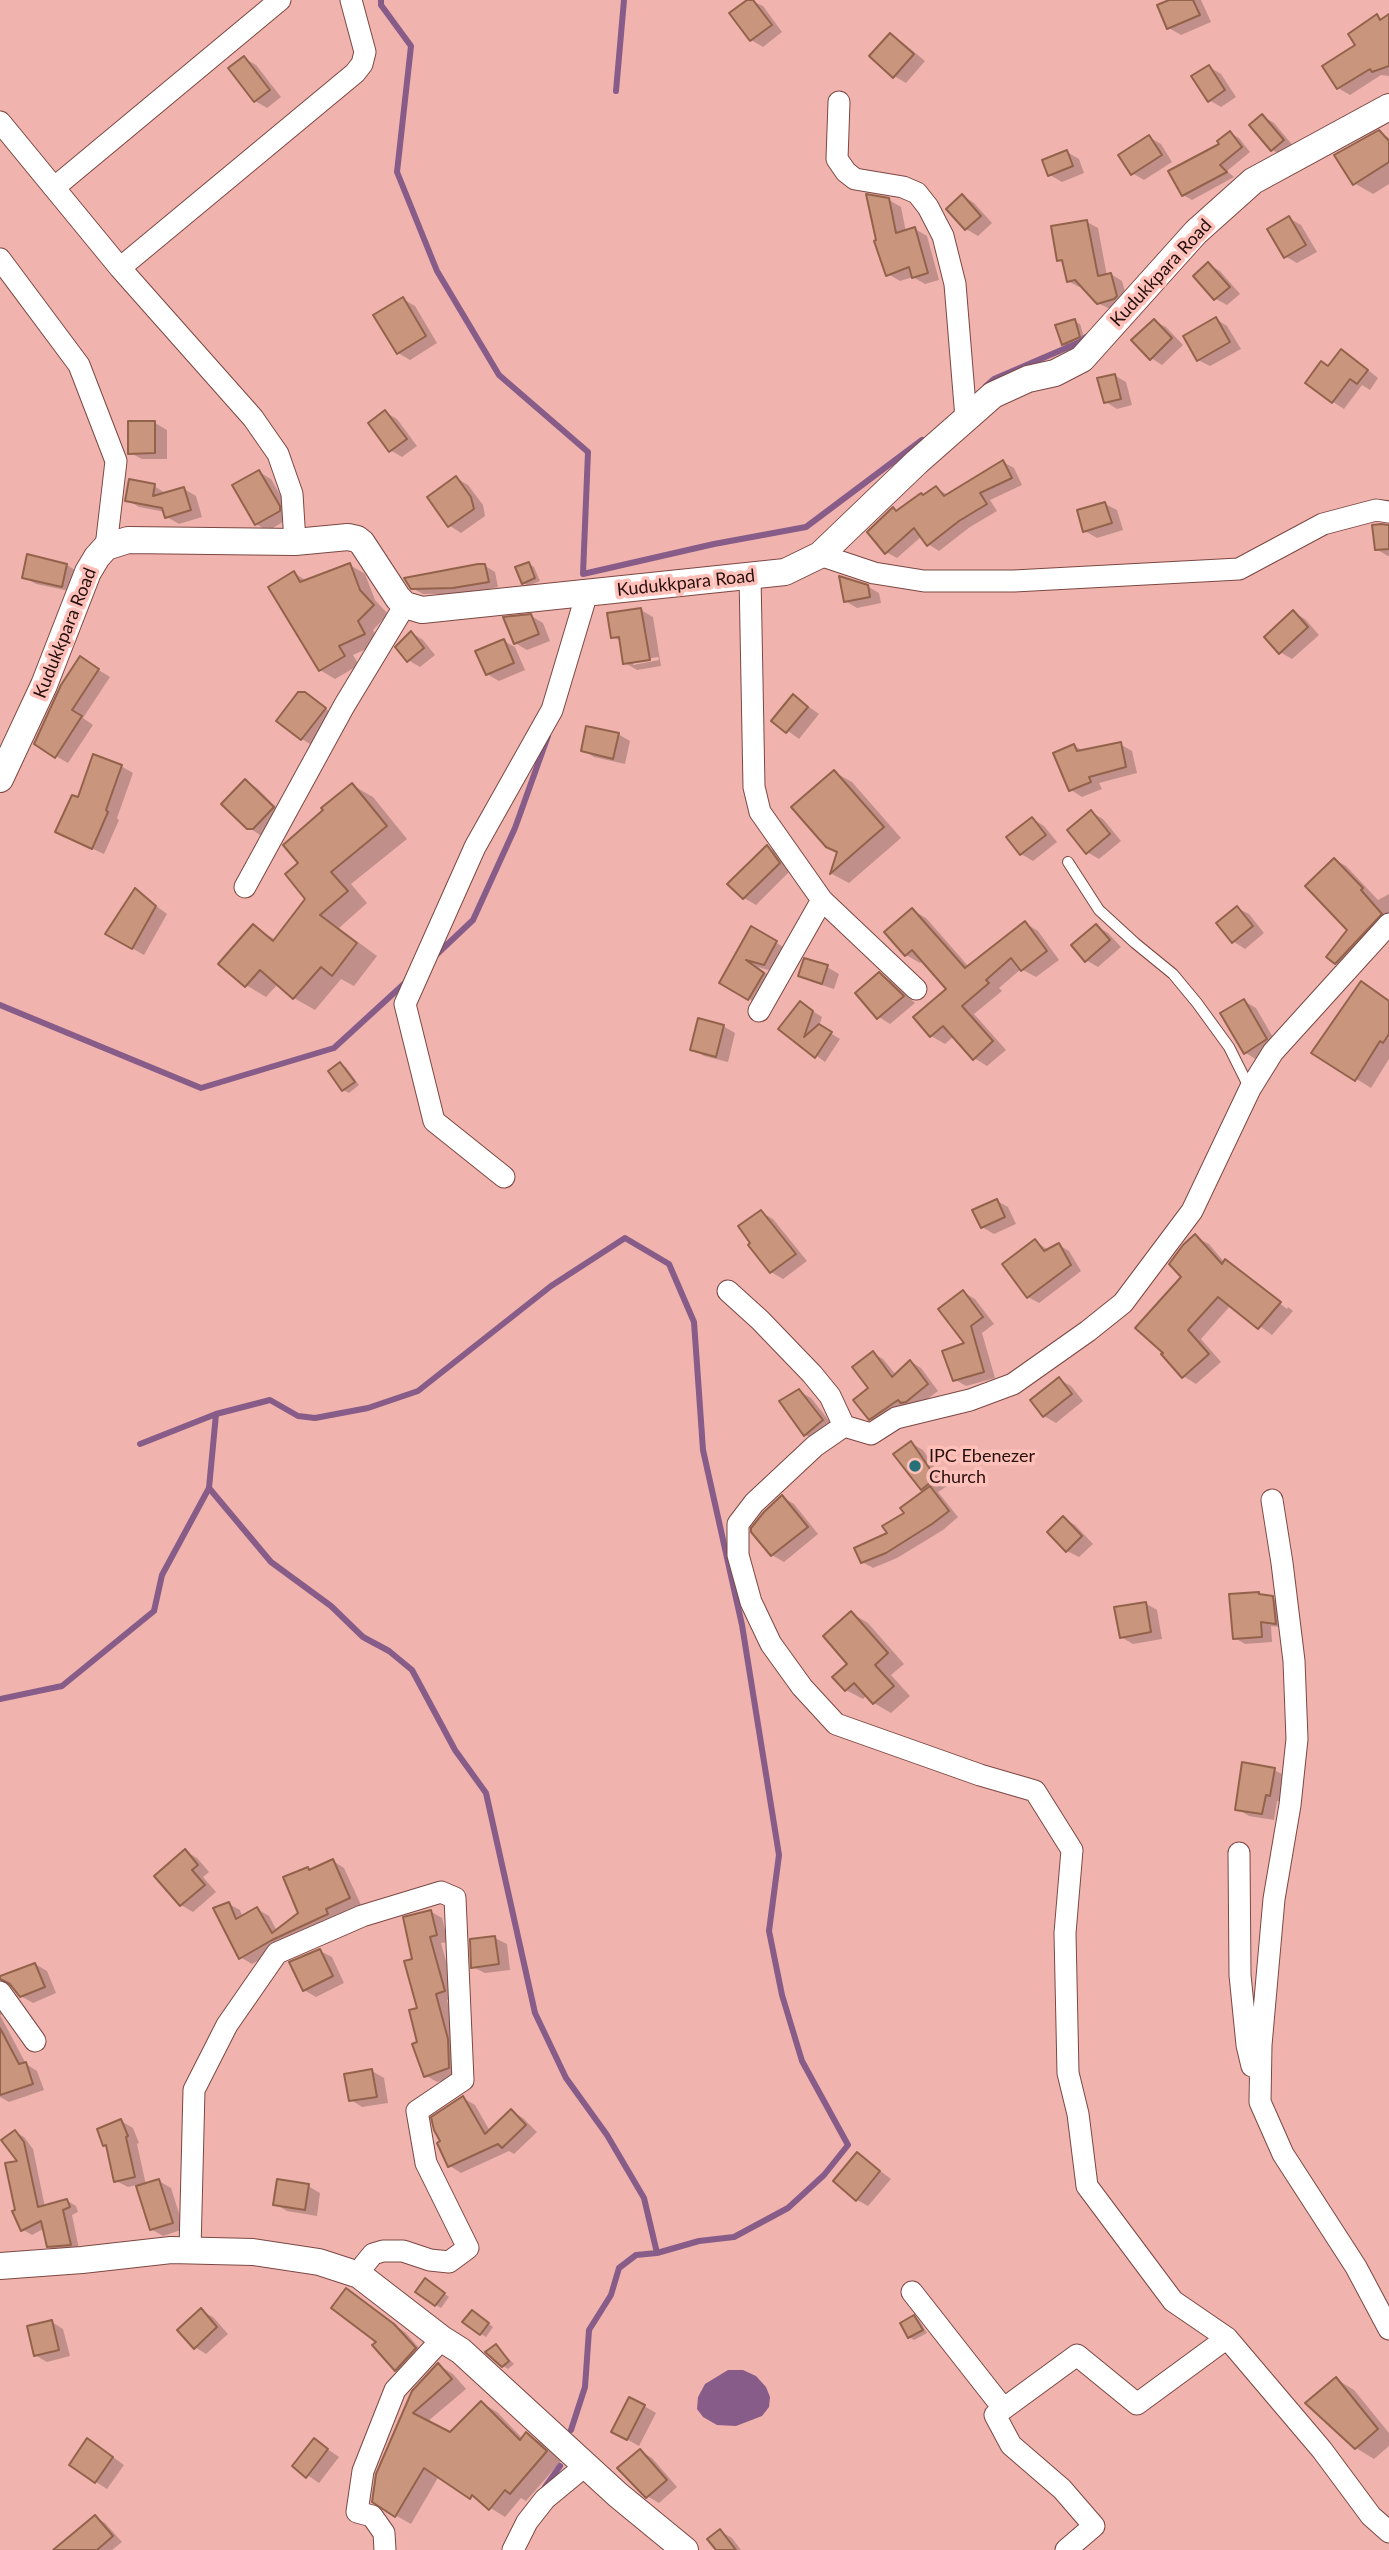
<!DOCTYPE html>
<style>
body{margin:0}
canvas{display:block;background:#f0b3ad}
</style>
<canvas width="1389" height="2550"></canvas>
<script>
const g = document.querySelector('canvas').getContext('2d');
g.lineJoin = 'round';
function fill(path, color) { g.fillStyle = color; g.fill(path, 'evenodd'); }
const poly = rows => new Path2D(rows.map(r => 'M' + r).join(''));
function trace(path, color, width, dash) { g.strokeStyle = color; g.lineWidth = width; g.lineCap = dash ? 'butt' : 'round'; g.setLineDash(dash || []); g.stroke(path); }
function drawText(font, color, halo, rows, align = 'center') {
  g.font = font + ' Lato,sans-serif'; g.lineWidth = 7; g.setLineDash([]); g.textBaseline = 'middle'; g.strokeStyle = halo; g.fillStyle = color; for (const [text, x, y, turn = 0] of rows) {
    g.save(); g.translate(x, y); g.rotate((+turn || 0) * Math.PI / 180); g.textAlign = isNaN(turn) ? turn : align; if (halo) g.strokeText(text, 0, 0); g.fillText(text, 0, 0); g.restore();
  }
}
fill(poly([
 [728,2370,743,2370,756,2376,766,2387,770,2397,769,2407,762,2416,736,2426,717,2425,703,2417,697,2409,698,2397,705,2384]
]), '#875c88');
fill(poly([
 [750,0,763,6,782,32,763,47,751,40],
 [1173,0,1201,0,1211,22,1181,35,1169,28],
 [1377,16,1384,20,1389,16,1389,76,1381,75,1350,95,1338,88,1357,45],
 [891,35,902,42,925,61,906,83,894,76],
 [244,58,256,65,281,97,267,108,255,101,230,68],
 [1209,67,1221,74,1236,97,1221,107,1209,100],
 [1262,116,1274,123,1295,148,1284,156,1272,150],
 [1379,132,1389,138,1389,184,1373,194,1354,183],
 [1230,133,1239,138,1250,152,1227,171,1234,177,1192,200,1183,195],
 [1149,137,1161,144,1172,162,1144,180,1132,173],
 [1067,152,1079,159,1084,173,1062,182,1050,175],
 [963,196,974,203,992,223,978,236,966,229,948,209],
 [889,200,901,207,906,232,915,229,927,236,939,280,925,284,913,277,900,281,888,274],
 [1289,218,1301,225,1317,252,1297,263,1285,256],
 [1087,222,1098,228,1107,276,1111,274,1122,281,1128,302,1110,309,1098,303,1083,286,1079,287,1068,281,1065,264,1059,260],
 [1208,264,1220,271,1240,294,1227,305,1216,299],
 [403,299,415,306,437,343,410,360,398,353],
 [1216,319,1227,326,1241,349,1210,366,1198,360],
 [1074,321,1080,324,1085,340,1069,347,1063,344],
 [1154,321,1166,327,1183,345,1162,365,1151,358],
 [1353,358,1378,378,1370,390,1362,385,1344,409,1333,402,1329,368],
 [1114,375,1126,382,1132,405,1117,409,1106,402],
 [385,412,397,419,417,446,402,457,390,450],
 [155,423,167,430,167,459,142,459,130,453],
 [1003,462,1014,468,1022,485,990,500,997,511,970,527,939,551,928,544,922,536,897,558,886,552,898,512,936,488,948,495],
 [259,472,271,479,291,514,291,517,268,531,256,524],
 [456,478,468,485,483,505,485,516,461,533,450,526,429,498],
 [154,486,167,494,184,489,196,496,202,517,179,524,167,517,165,512,139,507,127,500],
 [1105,504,1117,510,1123,530,1097,538,1085,531],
 [1389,525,1389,556,1388,556,1376,549,1374,527],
 [529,564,534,567,540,581,528,586,523,582],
 [67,565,78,572,74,592,36,584,24,577],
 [350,565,365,574,375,600,388,614,373,630,379,643,353,655,359,665,335,679,320,670,294,573,307,581],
 [485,566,495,572,498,587,465,594,423,594,412,588],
 [867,586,879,593,881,603,857,608,845,601],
 [641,610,653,617,661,666,637,670,625,663,621,641,613,637],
 [658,657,659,660,633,665,633,661],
 [1293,612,1305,619,1319,635,1292,659,1280,652],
 [531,616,543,623,550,641,527,650,515,643],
 [412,633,423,640,435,655,420,667,408,660],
 [504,641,515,647,525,670,499,681,487,674],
 [81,659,110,677,83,718,93,725,68,763,56,756],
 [304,693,336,716,313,746,302,739],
 [794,696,819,714,799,739,773,720],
 [618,734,630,741,625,764,594,757,583,750],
 [1120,744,1132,751,1137,773,1099,783,1102,789,1082,797,1071,790,1074,746,1084,751],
 [121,766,133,773,117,818,119,820,104,854,69,838,79,800],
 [834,772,852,782,901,838,849,883,832,874,839,852],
 [245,781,257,788,284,815,265,835,260,835,248,827],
 [352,785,373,797,407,839,351,884,367,903,339,928,377,956,354,986,341,979,315,1010,294,998,278,984,266,997,246,985,253,926,276,940,307,899,300,863],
 [1091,812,1103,819,1121,841,1099,859,1087,852],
 [1033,819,1044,826,1057,842,1033,861,1021,854],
 [767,847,779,853,791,870,756,905,744,898],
 [1335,860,1346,866,1378,900,1389,894,1389,923,1348,969,1336,963,1350,930],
 [136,891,167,914,144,955,107,934],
 [1237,908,1249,914,1264,933,1245,949,1234,942,1218,923],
 [912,910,926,918,969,967,1025,923,1038,931,1059,960,1036,977,1021,969,999,988,1002,991,974,1014,1006,1050,987,1066,974,1058,954,1036,945,1044,931,1036,915,1017,949,989,923,960,920,963,906,955],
 [1096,926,1108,933,1121,947,1098,967,1086,960],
 [752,929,794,953,782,974,758,967,781,985,767,1009,721,983],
 [827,967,839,974,834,989,812,982,800,975],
 [879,974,891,981,915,1003,890,1024,879,1017],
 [1244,1001,1256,1008,1278,1046,1257,1060,1246,1053],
 [1389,1001,1389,1059,1371,1088,1313,1052],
 [800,1003,822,1017,819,1026,840,1039,825,1062,780,1028],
 [723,1026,735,1033,728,1062,704,1056,692,1049],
 [341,1064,346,1067,359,1085,349,1093,343,1090],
 [997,1201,1008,1207,1016,1224,994,1234,982,1227],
 [761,1212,773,1219,807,1261,783,1279,771,1272],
 [1195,1237,1209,1244,1225,1263,1226,1261,1237,1268,1237,1270,1287,1309,1288,1307,1293,1311,1272,1335,1231,1305,1201,1339,1221,1362,1196,1384,1183,1376,1183,1277],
 [1036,1241,1049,1251,1059,1245,1069,1251,1081,1271,1039,1303,1028,1297],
 [963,1292,975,1299,994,1324,982,1333,995,1378,966,1386,954,1379,967,1344],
 [873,1353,883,1359,896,1375,911,1362,921,1368,938,1391,917,1407,880,1424,869,1418],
 [1059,1379,1071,1386,1083,1401,1056,1423,1044,1416],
 [799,1391,811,1398,834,1427,817,1442,806,1435,781,1401],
 [911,1443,923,1450,947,1486,938,1492,958,1517,943,1530,897,1558,873,1568,862,1562,927,1491,923,1488],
 [782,1497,794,1504,818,1534,784,1562,772,1555],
 [1063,1518,1075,1525,1093,1544,1079,1557,1067,1551],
 [1272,1598,1283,1604,1286,1628,1271,1626,1272,1642,1245,1644,1235,1638],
 [1145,1603,1157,1610,1162,1639,1133,1644,1121,1637],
 [851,1613,868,1623,904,1664,891,1675,910,1696,891,1713,874,1703,867,1695,863,1699,846,1690,850,1664],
 [1274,1770,1286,1776,1282,1802,1277,1801,1274,1820,1249,1816,1237,1809],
 [185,1851,197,1858,209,1872,203,1877,216,1892,193,1912,181,1905],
 [333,1861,344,1868,361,1905,336,1915,339,1921,284,1946,252,1964,240,1957,229,1904,240,1910,243,1918,257,1909,269,1916,277,1931,301,1913,308,1869,311,1871],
 [430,1911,442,1918,448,1942,441,1943,456,1998,447,2000,459,2047,461,2075,437,2082,425,2075,419,2043,420,2010,414,1960],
 [495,1938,507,1944,510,1970,485,1973,473,1967],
 [320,1951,332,1957,344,1983,316,1997,304,1990],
 [35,1964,47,1971,56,1993,33,2003,21,1996,13,1987,5,1987,0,1996,0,1978],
 [0,2004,5,2014,0,2015,26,2064,37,2071,44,2090,9,2102,0,2097],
 [372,2071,384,2078,388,2103,362,2107,351,2100],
 [463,2098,475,2105,490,2131,511,2111,523,2118,537,2132,514,2154,509,2151,461,2173,450,2166],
 [121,2121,133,2128,139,2143,137,2144,146,2185,159,2181,171,2188,184,2229,163,2236,151,2229,137,2185,128,2187,116,2181,109,2147,105,2145],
 [15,2132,24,2137,33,2149,45,2207,66,2200,76,2206,78,2212,72,2215,79,2249,58,2251,48,2246,45,2228,32,2235,22,2229,20,2162],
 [858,2154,891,2179,868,2206,857,2200],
 [308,2186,320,2193,317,2216,287,2211,275,2204],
 [430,2283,449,2297,441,2308,436,2305],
 [346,2290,406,2333,426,2356,407,2376,396,2370],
 [201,2311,213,2317,228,2334,206,2354,195,2347],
 [477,2315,493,2327,486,2337,481,2334],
 [914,2317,919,2320,927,2333,914,2340,909,2337],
 [52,2322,63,2329,70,2356,47,2362,35,2355],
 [496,2346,514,2364,508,2369,503,2366],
 [438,2365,453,2374,466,2389,427,2422,451,2434,482,2403,497,2412,523,2439,527,2435,542,2443,561,2461,526,2501,521,2498,505,2517,439,2476,411,2524,395,2515,377,2475],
 [1336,2379,1354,2390,1389,2433,1389,2446,1374,2459,1356,2448],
 [644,2406,656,2413,639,2446,614,2432],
 [314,2440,339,2457,319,2483,294,2466],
 [99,2447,124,2465,107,2489,96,2482],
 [640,2451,652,2458,677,2487,659,2503,647,2496],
 [95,2517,105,2523,122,2542,112,2550,62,2550],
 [720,2531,732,2538,741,2550,718,2550]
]), '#0003');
trace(poly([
 [381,0,381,5,411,46,397,172,437,271,499,375,588,452,583,574,714,544,806,527,922,440],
 [616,91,624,0],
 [986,386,994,379,1080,342,1086,337],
 [435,956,473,920,515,828,548,736],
 [0,1005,201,1088,334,1048,406,982],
 [216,1414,209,1488,271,1562,331,1606,363,1637,389,1651,412,1670,455,1750,486,1793,535,2013,566,2078,607,2135,644,2198,657,2253],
 [140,1444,216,1414,270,1400,298,1416,315,1418,368,1408,418,1391,551,1286,625,1238,669,1264,694,1322,703,1450,742,1625,779,1855,769,1931,782,1995,802,2061,848,2145,824,2175,788,2208,734,2237,699,2241,657,2253,636,2255,619,2268,611,2295,589,2330,585,2387,571,2430],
 [0,1699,62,1686,154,1611,162,1575,209,1488],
 [545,2487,560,2466]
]), '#875c88', 6);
const building = poly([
 [747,0,753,0,772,25,750,41,729,13,747,0],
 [1169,0,1193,0,1200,15,1167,29,1157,5,1169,0],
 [1377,14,1380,20,1389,14,1389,66,1372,72,1370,69,1337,89,1322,66,1355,45,1348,34,1377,14],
 [890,33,914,54,893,78,869,56,890,33],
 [244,56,270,90,254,102,228,68,244,56],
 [1209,65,1225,90,1208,102,1191,76,1209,65],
 [1262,114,1284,140,1271,151,1249,125,1262,114],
 [1379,130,1389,141,1389,162,1353,185,1334,155,1379,130],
 [1230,131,1242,147,1220,165,1227,172,1182,196,1168,171,1219,144,1217,141,1230,131],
 [1149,135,1162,155,1131,175,1118,155,1149,135],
 [1067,150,1073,166,1048,176,1042,160,1067,150],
 [866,194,889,198,896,233,915,227,928,273,912,278,909,267,886,276,874,241,876,240,866,194],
 [962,194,981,216,965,230,946,209,962,194],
 [1289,216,1306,245,1284,258,1267,229,1289,216],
 [1087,220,1098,276,1111,273,1117,296,1114,299,1097,304,1075,280,1067,282,1062,260,1057,261,1051,226,1087,220],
 [1208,262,1230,287,1214,300,1193,276,1208,262],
 [403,297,426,336,397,354,373,315,403,297],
 [1216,317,1230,342,1197,361,1183,336,1216,317],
 [1075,319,1080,337,1062,345,1055,325,1075,319],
 [1154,319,1172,338,1150,360,1131,340,1154,319],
 [1341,349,1368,370,1357,384,1350,379,1332,403,1305,383,1321,361,1328,366,1341,349],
 [1115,374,1121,399,1104,403,1097,378,1115,374],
 [385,410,407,439,389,452,368,423,385,410],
 [128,421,155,421,155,453,128,454,128,421],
 [1003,460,1012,478,980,493,987,504,959,521,927,546,914,528,885,554,867,532,893,507,896,511,921,493,923,495,936,486,944,496,1003,460],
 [259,470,280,506,280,511,255,525,232,485,259,470],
 [456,476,471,497,474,509,448,527,427,497,456,476],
 [129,479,155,484,153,496,184,487,191,510,165,518,162,508,125,501,129,479],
 [1105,502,1112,523,1083,532,1077,510,1105,502],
 [1381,524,1389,525,1389,549,1375,550,1372,525,1381,524],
 [27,554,67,564,62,587,22,578,27,554],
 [529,562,535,578,522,584,515,567,529,562],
 [350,563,360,590,374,605,358,621,365,634,339,646,345,656,319,671,268,587,294,571,300,582,350,563],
 [478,564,485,564,489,582,453,588,411,589,404,578,478,564],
 [839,576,868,585,870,597,844,602,839,576],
 [641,608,650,660,623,664,619,637,611,638,607,613,641,608],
 [1293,610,1308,627,1279,654,1264,637,1293,610],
 [531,614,539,634,514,644,503,617,531,614],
 [411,631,424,648,407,662,395,647,411,631],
 [504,639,514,663,486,675,475,651,504,639],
 [80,656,99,669,72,710,82,716,55,758,34,744,61,685,80,656],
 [298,692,305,692,326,708,301,740,276,721,298,692],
 [793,694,808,707,786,733,771,721,793,694],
 [586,726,619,733,613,759,581,751,586,726],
 [1121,742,1126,767,1089,777,1091,782,1069,791,1053,753,1074,744,1077,751,1121,742],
 [93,754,122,765,106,810,108,812,92,849,55,832,72,795,78,797,93,754],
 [834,770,884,827,830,874,837,852,826,847,791,807,834,770],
 [245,779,274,807,253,829,247,829,221,804,245,779],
 [352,783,387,826,331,872,348,891,320,915,357,943,332,976,321,967,293,999,260,970,245,987,218,964,253,924,273,941,305,899,285,874,298,863,283,845,323,810,321,808,352,783],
 [1091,810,1110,834,1086,854,1067,830,1091,810],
 [1032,817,1046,835,1020,855,1006,837,1032,817],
 [767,845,780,863,743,899,727,884,767,845],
 [1334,858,1363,888,1361,890,1382,914,1335,964,1326,957,1347,930,1305,886,1334,858],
 [135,888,156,906,132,949,105,934,135,888],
 [1237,906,1253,926,1232,943,1216,923,1237,906],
 [912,908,965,968,1025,921,1047,951,1021,971,1011,958,986,980,989,983,962,1006,993,1041,973,1060,943,1026,930,1037,913,1017,946,989,912,950,905,956,884,932,912,908],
 [1096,924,1110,940,1085,962,1071,945,1096,924],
 [751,926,777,941,764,965,746,960,764,973,748,1000,719,983,751,926],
 [804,958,828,965,822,984,798,976,804,958],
 [879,972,904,996,877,1019,855,993,879,972],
 [1361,981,1389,1001,1389,1034,1383,1043,1380,1041,1355,1081,1311,1053,1361,981],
 [1244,999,1267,1039,1244,1054,1220,1013,1244,999],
 [800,1001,813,1011,804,1037,819,1024,832,1032,815,1058,778,1029,800,1001],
 [698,1018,724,1025,716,1057,690,1050,698,1018],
 [340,1062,355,1082,342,1091,328,1071,340,1062],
 [997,1199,1005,1217,981,1228,972,1210,997,1199],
 [761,1210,796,1254,770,1273,748,1245,750,1243,738,1226,761,1210],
 [1195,1234,1222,1264,1225,1259,1281,1302,1258,1329,1218,1297,1188,1330,1209,1354,1182,1378,1161,1354,1163,1353,1135,1328,1181,1277,1169,1264,1183,1245,1195,1234],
 [1035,1239,1044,1251,1059,1243,1071,1265,1027,1298,1002,1264,1035,1239],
 [963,1290,983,1317,971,1326,984,1372,953,1381,942,1351,964,1343,938,1309,963,1290],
 [873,1351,892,1377,910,1360,928,1384,906,1402,901,1403,898,1400,869,1420,853,1400,868,1388,852,1367,873,1351],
 [1059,1377,1072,1394,1043,1417,1030,1400,1059,1377],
 [799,1389,823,1420,804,1436,779,1401,799,1389],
 [911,1441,936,1478,921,1490,893,1454,911,1441],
 [930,1486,949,1511,932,1524,886,1553,861,1563,854,1548,887,1533,882,1526,904,1513,900,1508,930,1486],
 [782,1495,808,1527,771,1556,751,1532,751,1528,764,1512,782,1495],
 [1063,1516,1082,1536,1066,1552,1047,1532,1063,1516],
 [1259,1592,1259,1594,1273,1596,1276,1624,1261,1622,1262,1637,1233,1639,1229,1594,1259,1592],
 [1146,1602,1151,1632,1120,1638,1114,1607,1146,1602],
 [851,1611,888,1653,875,1665,894,1686,873,1704,854,1683,845,1691,832,1677,847,1664,823,1636,851,1611],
 [1242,1762,1275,1768,1270,1796,1266,1795,1262,1814,1235,1810,1242,1762],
 [185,1849,198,1865,192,1870,205,1885,180,1906,154,1876,185,1849],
 [333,1859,350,1898,326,1909,328,1914,272,1940,239,1959,213,1908,229,1902,236,1919,257,1907,272,1933,298,1913,283,1877,308,1867,309,1870,333,1859],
 [431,1910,437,1935,430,1937,445,1991,436,1994,448,2039,449,2068,424,2077,412,2044,417,2042,409,2010,417,2008,404,1961,412,1959,403,1917,431,1910],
 [495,1936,499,1964,471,1968,470,1939,495,1936],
 [320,1949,333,1976,303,1991,289,1962,320,1949],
 [35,1963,45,1987,20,1997,10,1984,0,1979,0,1976,35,1963],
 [0,2028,19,2064,26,2062,33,2084,0,2095,0,2028],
 [372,2069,377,2097,349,2101,344,2074,372,2069],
 [463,2096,485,2134,511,2109,526,2125,502,2148,498,2144,448,2167,437,2143,440,2141,434,2130,431,2117,463,2096],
 [121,2119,128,2136,126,2137,135,2177,114,2182,106,2145,103,2146,97,2129,121,2119],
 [15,2130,24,2142,38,2207,67,2199,70,2207,63,2210,71,2245,47,2247,41,2221,21,2231,12,2211,15,2210,5,2163,17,2161,1,2140,15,2130],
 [857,2152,880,2171,856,2201,833,2181,857,2152],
 [159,2179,173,2223,150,2230,136,2186,159,2179],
 [277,2179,309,2184,305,2210,273,2205,277,2179],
 [425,2278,445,2293,435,2306,415,2292,425,2278],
 [346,2288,394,2324,416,2348,395,2371,372,2345,376,2342,331,2308,346,2288],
 [201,2308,217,2327,194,2349,177,2330,201,2308],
 [472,2310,489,2323,480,2335,462,2322,472,2310],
 [914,2315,923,2330,908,2338,900,2323,914,2315],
 [52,2320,59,2350,34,2356,27,2326,52,2320],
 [496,2344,509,2361,502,2367,485,2352,496,2344],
 [438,2363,452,2379,413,2413,450,2432,481,2401,520,2440,526,2432,547,2451,510,2494,505,2490,489,2510,472,2495,470,2499,424,2468,395,2517,372,2502,376,2474,412,2391,438,2363],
 [1336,2377,1378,2429,1355,2449,1305,2403,1336,2377],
 [629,2397,645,2405,627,2440,611,2432,629,2397],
 [87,2438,113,2457,95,2483,69,2465,87,2438],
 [314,2438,328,2449,306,2478,292,2466,314,2438],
 [640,2449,667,2480,646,2498,617,2468,640,2449],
 [95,2515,113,2536,97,2550,53,2550,95,2515],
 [720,2529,736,2550,716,2550,707,2539,720,2529]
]);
fill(building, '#ca957d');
trace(building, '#93624b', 2);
const service = poly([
 [1068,862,1099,910,1135,943,1173,974,1197,1003,1229,1047,1250,1089]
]);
const minor = poly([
 [839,102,837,159,846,172,855,179,903,187,917,193,928,207,943,236,955,284,966,418],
 [0,122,120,268,253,418,278,454,292,494,295,542],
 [55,187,280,0],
 [0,259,79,365,116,461,106,547],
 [120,268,355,73,362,64,365,52,351,0],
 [820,555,874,573,924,581,1014,581,1239,569,1323,524,1376,510,1389,512],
 [750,576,754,787,760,812,822,900,916,989],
 [245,887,344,706,405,605],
 [759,1011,822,900],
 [504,1177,434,1121,405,1004,475,847,552,710,587,593],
 [728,1291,760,1320,812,1374,830,1396,844,1426,871,1434,896,1418,970,1400,1013,1384,1088,1331,1123,1303,1192,1211,1250,1089,1273,1052,1389,924],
 [844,1426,815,1446,754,1503,738,1524,738,1555,751,1602,771,1644,802,1687,836,1724,980,1775,1035,1791,1072,1850,1065,1933,1068,2073,1078,2114,1087,2186,1173,2301,1227,2338,1322,2450,1371,2516,1389,2532],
 [1272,1500,1282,1563,1294,1661,1297,1739,1290,1805,1274,1899,1261,2045,1260,2102,1283,2154,1356,2267,1389,2329],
 [1239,1853,1240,1975,1247,2045,1252,2066],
 [0,1992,35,2041],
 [190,2250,194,2090,227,2025,277,1953,362,1916,441,1892,455,1898,463,2080,417,2111,426,2163,468,2248,449,2262,430,2260,403,2251,383,2251,373,2254,364,2265,359,2275],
 [912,2292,1003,2408],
 [385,2550,384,2533,372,2516,357,2512,363,2471,395,2390,442,2339],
 [513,2550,527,2522,545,2499,585,2466],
 [1066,2550,1094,2526,1062,2489,1011,2445,995,2415,1077,2355,1137,2404,1227,2338]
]);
const tertiary = poly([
 [0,779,44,685,88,572,97,557,106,547,128,540,295,542,348,537,357,539,362,543,398,598,405,605,422,610,785,572,820,555,917,462,993,395,1028,379,1055,373,1082,359,1196,232,1253,181,1389,107],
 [0,2266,82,2260,171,2250,253,2252,319,2262,359,2275,442,2339,461,2351,618,2495,685,2550]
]);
trace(service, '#7c4843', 12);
trace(minor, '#7c4843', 23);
trace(tertiary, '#7c4843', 28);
trace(service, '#fff', 10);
trace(minor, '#fff', 21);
trace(tertiary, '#fff', 26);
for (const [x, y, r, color] of [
 [915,1466,7,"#267078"]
]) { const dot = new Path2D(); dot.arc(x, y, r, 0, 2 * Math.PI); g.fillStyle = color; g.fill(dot); trace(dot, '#fec0b9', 2.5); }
drawText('18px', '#27110f', '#fec0b9', [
 ["Kudukkpara Road",1161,273,-47],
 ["Kudukkpara Road",686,583,-6],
 ["Kudukkpara Road",65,633,-68]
]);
drawText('18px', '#27110f', '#fec0b9', [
 ["IPC Ebenezer",929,1456],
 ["Church",929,1477]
], 'left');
</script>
